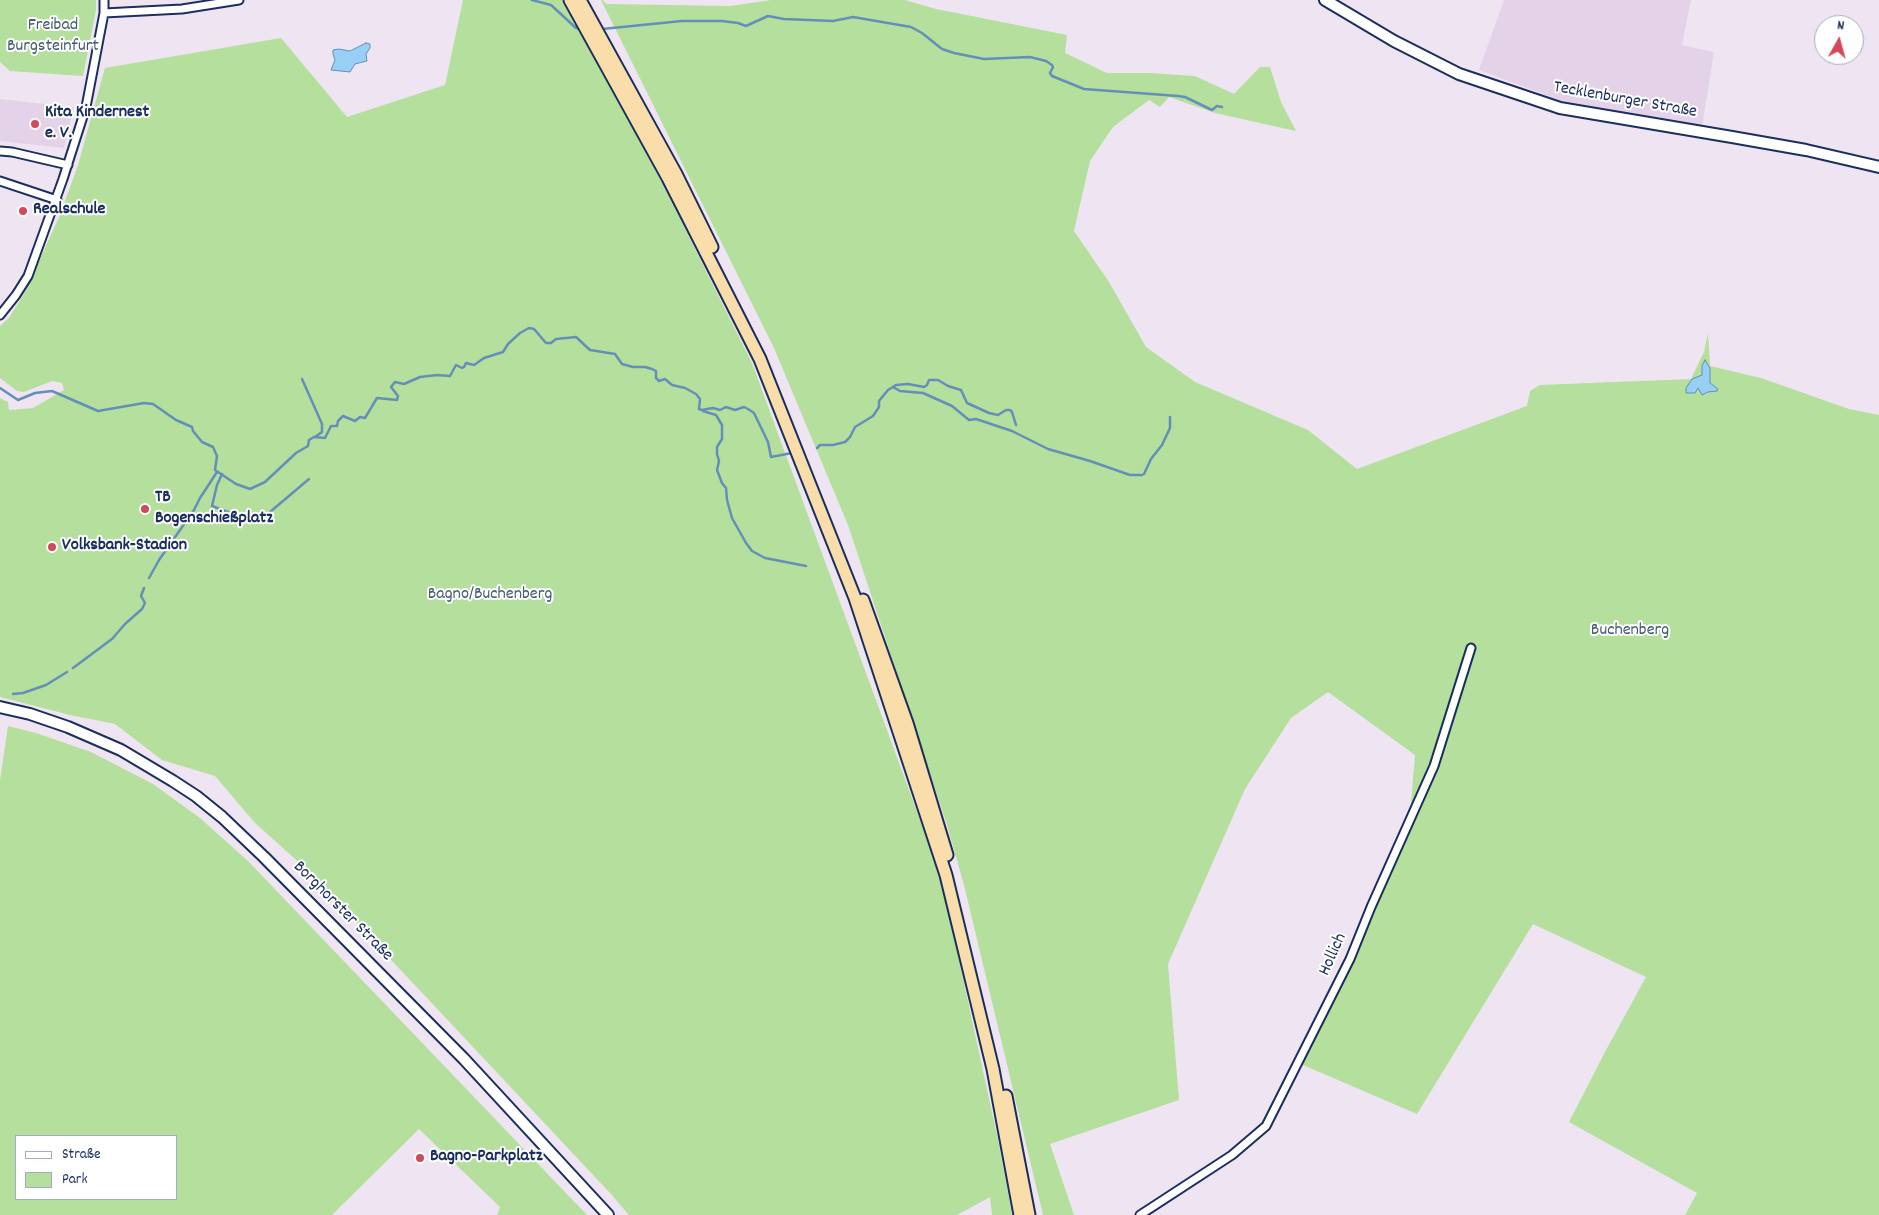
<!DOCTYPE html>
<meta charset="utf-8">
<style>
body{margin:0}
#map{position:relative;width:1879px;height:1215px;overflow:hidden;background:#efe5f2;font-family:Dekko,sans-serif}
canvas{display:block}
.legend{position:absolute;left:15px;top:1135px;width:162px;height:65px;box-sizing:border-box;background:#fff;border:1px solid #a4acbf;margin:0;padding:6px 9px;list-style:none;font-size:15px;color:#1b2f5e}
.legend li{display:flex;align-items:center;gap:10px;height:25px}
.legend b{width:25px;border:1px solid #a4acbf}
.north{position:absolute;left:1814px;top:15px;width:50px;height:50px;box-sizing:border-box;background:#fff;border:1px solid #a4acbf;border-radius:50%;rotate:7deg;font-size:14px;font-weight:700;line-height:20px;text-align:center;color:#1b2f5e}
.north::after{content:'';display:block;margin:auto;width:18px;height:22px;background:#d1495b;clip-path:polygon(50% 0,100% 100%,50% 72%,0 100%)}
</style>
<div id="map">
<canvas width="1879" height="1215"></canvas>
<ul class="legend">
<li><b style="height:6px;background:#fff"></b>Straße</li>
<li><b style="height:14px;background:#b4df9c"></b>Park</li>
</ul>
<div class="north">N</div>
</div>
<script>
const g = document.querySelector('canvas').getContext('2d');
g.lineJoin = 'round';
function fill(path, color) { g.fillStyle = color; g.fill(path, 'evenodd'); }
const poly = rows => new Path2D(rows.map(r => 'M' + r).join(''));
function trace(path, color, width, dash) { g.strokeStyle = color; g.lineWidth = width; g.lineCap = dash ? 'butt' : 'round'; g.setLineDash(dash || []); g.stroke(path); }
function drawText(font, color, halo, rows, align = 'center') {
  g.font = font + ' Dekko,sans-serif'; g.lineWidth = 4; g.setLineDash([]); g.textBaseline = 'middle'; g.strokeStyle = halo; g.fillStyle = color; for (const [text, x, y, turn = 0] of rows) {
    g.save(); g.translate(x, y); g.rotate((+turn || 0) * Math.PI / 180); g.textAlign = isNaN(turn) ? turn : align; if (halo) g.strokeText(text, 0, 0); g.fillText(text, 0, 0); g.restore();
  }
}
fill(poly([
 [1504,0,1691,0,1682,45,1714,52,1702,127,1562,101,1479,70],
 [0,99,74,107,64,148,0,141]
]), '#e4d3e8');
fill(poly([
 [0,0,96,0,96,10,83,76,10,71,0,62],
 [463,0,562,0,609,77,752,363,941,877,998,1140,1012,1215,992,1215,990,1197,957,1215,629,1215,610,1193,303,866,255,823,215,776,162,760,115,724,70,715,0,697,0,398,8,402,9,410,33,408,64,390,62,383,52,381,24,392,17,391,0,378,0,326,9,318,25,292,60,215,78,165,105,68,281,38,347,117,445,85],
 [601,0,603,0,606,4,730,6,771,0,905,0,936,9,1067,35,1065,53,1107,73,1150,73,1195,76,1234,94,1260,67,1270,67,1281,102,1296,131,1215,113,1169,97,1160,107,1149,100,1113,127,1090,161,1074,231,1109,282,1146,347,1195,382,1308,430,1357,469,1527,406,1530,391,1540,385,1691,379,1704,352,1708,333,1710,366,1761,378,1849,409,1879,415,1879,1215,1685,1215,1697,1193,1569,1122,1605,1052,1646,977,1533,924,1417,1114,1296,1062,1350,959,1411,804,1415,755,1328,692,1291,718,1245,789,1168,964,1179,1100,1050,1144,1074,1215,1043,1215,964,885,947,825,848,525,774,348],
 [8,726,36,733,91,752,153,784,200,818,248,861,587,1215,497,1215,500,1207,419,1129,332,1215,0,1215,0,780],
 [16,1136,176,1136,176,1199,16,1199]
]), '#b4df9c');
const water = poly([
 [366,43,370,44,370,48,366,54,367,61,355,64,350,72,331,70,335,60,333,54,333,50,339,49,350,51,366,43],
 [1705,360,1710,368,1710,383,1718,389,1717,391,1708,392,1702,395,1698,388,1695,393,1686,393,1686,388,1692,379,1702,375,1702,366,1705,360]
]);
fill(water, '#97cff6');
trace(water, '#658fb9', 1);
trace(poly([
 [532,0,551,5,576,28,580,29],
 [602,29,682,21,722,21,738,23,746,26,768,16,784,19,833,21,853,17,911,27,922,33,942,49,954,53,984,59,1030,57,1046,61,1052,65,1053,67,1050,73,1052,76,1084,89,1178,96,1185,97,1212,110,1217,106,1222,107],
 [302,379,322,424,322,432,315,437],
 [893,387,896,385,908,384,924,387,927,385,929,380,938,380,948,386,961,390,967,403,989,413,998,415,1006,410,1010,410,1012,412,1016,425],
 [0,388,18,400,35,393,52,391,98,411,144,403,153,404,176,420,192,427,193,431,202,442,213,447,217,456,215,470,236,484,250,489,265,482,296,453,308,446,309,440,314,437,325,438,331,426,337,426,338,421,343,416,355,421,360,417,365,418,377,398,397,400,398,396,391,387,395,382,404,384,420,377,437,375,450,376,456,365,462,368,464,367,466,363,474,365,484,358,503,352,508,344,520,333,529,328,534,329,546,343,551,343,556,339,576,337,590,350,615,354,622,364,633,367,645,367,652,369,656,371,656,378,659,381,665,379,672,385,685,388,696,394,700,399,699,409,702,410,713,408,720,410,726,407,735,410,744,407,748,409,754,413,768,442,771,457,792,453],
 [703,411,716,415,722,425,722,439,717,447,717,454,719,461,717,470,722,483,726,488,727,500,732,518,746,543,752,551,765,558,806,566],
 [817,448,820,445,833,445,845,442,850,437,855,427,873,416,879,407,879,401,888,390,893,387,900,391,923,393,952,406,969,420,976,419,1012,431,1048,449,1090,461,1130,475,1142,475,1144,474,1151,459,1162,445,1170,428,1170,417],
 [222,474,217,485,212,506,257,523,309,479],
 [149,578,159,560,194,510,200,498,217,472],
 [73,668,112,639,125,624,142,609,145,603,141,596,144,588],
 [13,694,23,693,46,685,67,672]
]), '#658fb9', 2.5);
const minor = poly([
 [104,13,182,9,239,0],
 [0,151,12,152,68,165],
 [0,181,57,200],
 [0,315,16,295,28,276,63,179,86,107,104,13,104,0],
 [1140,1215,1232,1155,1266,1126,1350,959,1371,907,1434,766,1471,648]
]);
const secondary = poly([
 [1325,0,1394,41,1459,74,1560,108,1732,137,1806,150,1879,167],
 [0,707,30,714,68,727,121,750,173,781,196,796,222,817,264,857,464,1059,608,1215]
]);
const trunk = poly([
 [570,0,668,178,760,359,855,598,946,875,993,1069,1020,1215],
 [580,0,676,174,712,247],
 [863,600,907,723,947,855],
 [1006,1096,1029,1215]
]);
trace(minor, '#1b2f5e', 11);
trace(secondary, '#1b2f5e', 14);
trace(trunk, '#1b2f5e', 15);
trace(minor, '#fff', 7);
trace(secondary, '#fff', 10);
trace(trunk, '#f9deab', 11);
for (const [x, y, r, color] of [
 [35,124,5,"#d1495b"],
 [23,211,5,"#d1495b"],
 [145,509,5,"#d1495b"],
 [52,547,5,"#d1495b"],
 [420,1158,5,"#d1495b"]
]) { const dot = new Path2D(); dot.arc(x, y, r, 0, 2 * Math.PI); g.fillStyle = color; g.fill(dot); trace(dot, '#fff', 2); }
drawText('18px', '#415b6e', '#fff', [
 ["Freibad",53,27],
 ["Burgsteinfurt",53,48],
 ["Bagno/Buchenberg",490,596],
 ["Buchenberg",1630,632]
]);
drawText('18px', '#1b2f5e', '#fff', [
 ["Tecklenburger Straße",1625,101,10],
 ["Borghorster Straße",342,912,45],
 ["Hollich",1334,955,-66]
]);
drawText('bold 18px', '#1b2f5e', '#fff', [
 ["Kita Kindernest",45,114],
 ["e. V.",45,135],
 ["Realschule",33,211],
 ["TB",155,499],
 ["Bogenschießplatz",155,520],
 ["Volksbank-Stadion",62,547],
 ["Bagno-Parkplatz",430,1158]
], 'left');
</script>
